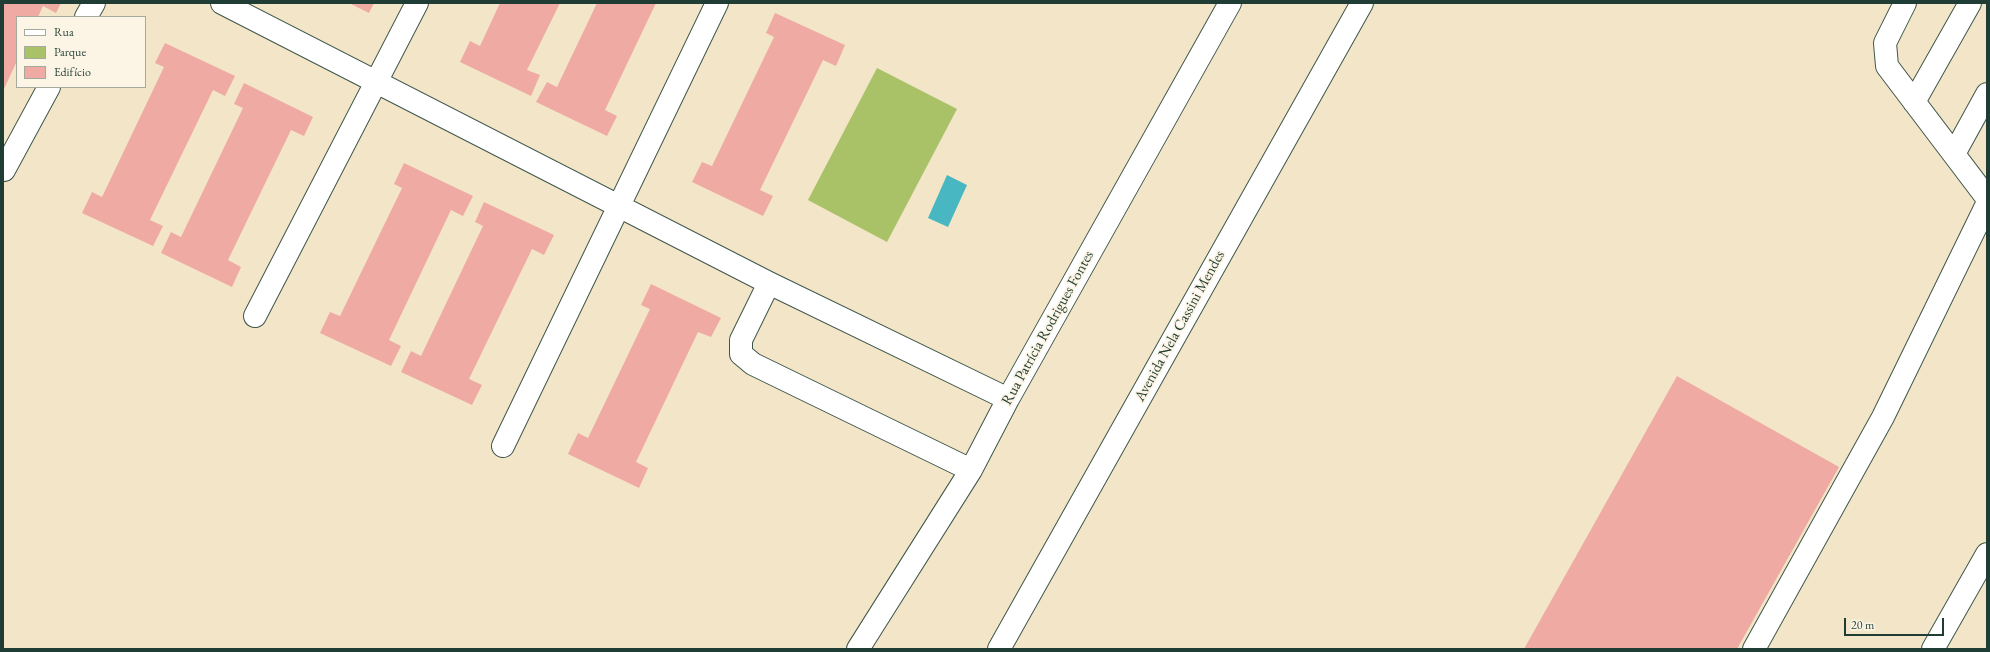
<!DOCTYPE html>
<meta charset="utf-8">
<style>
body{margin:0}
#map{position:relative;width:1990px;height:652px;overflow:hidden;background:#f2e5c8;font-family:"EB Garamond",serif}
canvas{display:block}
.frame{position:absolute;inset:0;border:4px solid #1f3d34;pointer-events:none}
.legend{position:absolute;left:16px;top:16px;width:130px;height:72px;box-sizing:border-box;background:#fcf5e5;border:1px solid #a4ab9e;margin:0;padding:5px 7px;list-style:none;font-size:12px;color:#1f3d34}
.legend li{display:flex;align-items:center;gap:8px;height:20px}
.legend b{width:20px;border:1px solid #a4ab9e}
.scale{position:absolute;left:1844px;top:618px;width:100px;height:18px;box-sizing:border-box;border:2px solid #1f3d34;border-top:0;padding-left:5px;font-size:12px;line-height:14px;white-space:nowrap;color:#1f3d34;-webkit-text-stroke:3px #fcf5e5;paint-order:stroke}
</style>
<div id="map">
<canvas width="1990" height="652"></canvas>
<div class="frame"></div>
<ul class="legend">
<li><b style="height:5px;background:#fff"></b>Rua</li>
<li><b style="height:11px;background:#a9c167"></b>Parque</li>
<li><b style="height:11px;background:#efaba3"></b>Edifício</li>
</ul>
<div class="scale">20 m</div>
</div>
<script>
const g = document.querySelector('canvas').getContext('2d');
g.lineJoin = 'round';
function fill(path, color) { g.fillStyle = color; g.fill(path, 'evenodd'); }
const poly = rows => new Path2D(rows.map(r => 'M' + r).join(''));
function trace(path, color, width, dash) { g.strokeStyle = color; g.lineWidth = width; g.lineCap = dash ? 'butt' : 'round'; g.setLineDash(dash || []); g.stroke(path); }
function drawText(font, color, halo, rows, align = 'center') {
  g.font = font + ' "EB Garamond",serif'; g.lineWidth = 3.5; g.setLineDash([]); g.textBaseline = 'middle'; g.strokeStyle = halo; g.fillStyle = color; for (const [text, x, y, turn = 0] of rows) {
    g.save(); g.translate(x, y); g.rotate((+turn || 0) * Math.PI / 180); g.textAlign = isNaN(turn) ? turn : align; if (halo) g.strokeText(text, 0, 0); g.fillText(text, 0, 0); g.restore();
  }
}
fill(poly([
 [877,68,957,109,887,242,808,200]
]), '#a9c167');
fill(poly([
 [947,175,967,185,948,227,928,218]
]), '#48b7c1');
fill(poly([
 [3,3,61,3,56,13,43,6,38,17,17,17,17,61,3,91],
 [349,3,374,3,369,13],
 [500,3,560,3,527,70,540,75,531,96,460,62,470,41,480,46],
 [597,3,656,3,605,110,617,116,607,136,536,102,547,82,557,87],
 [775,13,845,45,836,66,823,60,760,190,773,196,763,216,692,182,702,162,712,166,774,37,766,33],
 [165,43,235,76,225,96,213,90,150,220,163,226,153,246,82,213,92,192,102,197,164,67,155,63],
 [244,83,313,117,304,136,291,130,228,260,241,267,232,287,161,253,171,232,181,237,243,108,234,104],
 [404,163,473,196,463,216,451,210,389,340,401,346,391,366,320,333,330,312,340,316,402,188,394,184],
 [484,202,554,235,544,255,532,249,469,379,482,385,472,405,401,372,411,351,421,356,483,226,475,222],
 [651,284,721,318,711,337,698,332,636,462,648,468,639,488,568,454,578,433,588,438,650,309,641,305],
 [1677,376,1839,467,1737,649,1524,649]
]), '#efaba3');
const minor = poly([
 [222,3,769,283,1008,399],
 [1905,3,1885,43,1887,66,1987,198],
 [86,17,94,3],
 [1914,102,1970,3],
 [1954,154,1987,94],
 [4,170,49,87],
 [769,283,741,340,741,354,753,364,971,470],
 [255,316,417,3],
 [503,446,717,3],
 [858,649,971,470,1008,399,1230,3],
 [999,649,1362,3],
 [1754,649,1883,417,1987,204],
 [1933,649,1987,554]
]);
trace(minor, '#3f564a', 24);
trace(minor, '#fff', 22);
drawText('15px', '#1f3d34', '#fcf5e5', [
 ["Avenida Nela Cassini Mendes",1180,326,-61],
 ["Rua Patrícia Rodrigues Fontes",1048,328,-61]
]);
</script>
